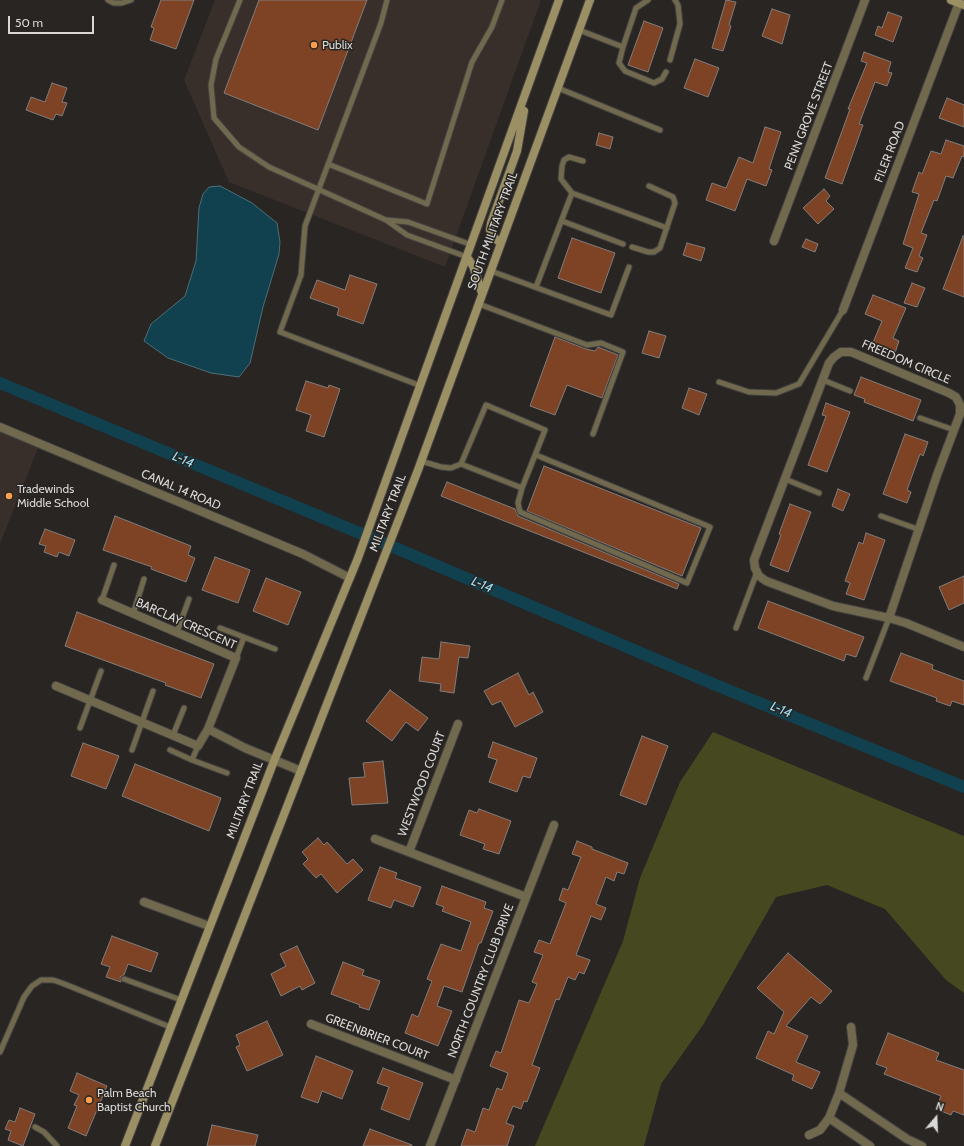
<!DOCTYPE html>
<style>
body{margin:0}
#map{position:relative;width:964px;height:1146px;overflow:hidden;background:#282523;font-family:Cabin,sans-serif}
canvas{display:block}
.north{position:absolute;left:916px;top:1098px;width:40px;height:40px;-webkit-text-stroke:3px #282523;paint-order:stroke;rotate:19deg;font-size:11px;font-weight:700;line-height:16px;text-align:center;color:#dad8d7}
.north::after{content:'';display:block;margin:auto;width:14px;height:18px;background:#dad8d7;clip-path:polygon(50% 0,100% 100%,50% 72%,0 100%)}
.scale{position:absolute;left:8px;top:16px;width:86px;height:18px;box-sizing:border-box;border:2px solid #dad8d7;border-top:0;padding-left:5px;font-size:12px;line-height:14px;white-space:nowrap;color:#dad8d7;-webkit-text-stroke:3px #282523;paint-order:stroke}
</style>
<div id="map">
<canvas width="964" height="1146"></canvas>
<div class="north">N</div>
<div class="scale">50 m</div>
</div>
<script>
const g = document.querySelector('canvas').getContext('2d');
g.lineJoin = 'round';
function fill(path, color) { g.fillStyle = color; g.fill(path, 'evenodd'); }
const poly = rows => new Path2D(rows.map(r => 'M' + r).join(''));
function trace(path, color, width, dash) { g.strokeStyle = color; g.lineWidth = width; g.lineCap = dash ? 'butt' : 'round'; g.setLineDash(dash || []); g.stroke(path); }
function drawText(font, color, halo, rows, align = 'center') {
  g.font = font + ' Cabin,sans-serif'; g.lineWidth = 3; g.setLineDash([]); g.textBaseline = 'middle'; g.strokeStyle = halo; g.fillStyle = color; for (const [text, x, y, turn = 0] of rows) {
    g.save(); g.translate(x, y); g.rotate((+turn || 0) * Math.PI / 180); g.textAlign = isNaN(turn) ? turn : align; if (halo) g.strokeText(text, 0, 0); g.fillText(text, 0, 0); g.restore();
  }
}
fill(poly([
 [215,0,541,0,445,267,229,182,184,80],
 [0,432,38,448,0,544]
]), '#382f2b');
fill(poly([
 [713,732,964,836,964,993,946,980,885,909,827,885,776,897,703,1025,661,1084,644,1146,535,1146,623,941,640,878,680,782]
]), '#464920');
const water = poly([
 [220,186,252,203,277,223,280,242,279,254,263,307,250,363,239,377,211,373,168,358,144,341,151,324,185,296,196,261,199,208,203,194,209,187,220,186]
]);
fill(water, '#11414e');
trace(water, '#4d6e77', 1);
trace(poly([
 [0,383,405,552,711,683,964,787]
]), '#11414e', 12);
const building = poly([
 [161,0,194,0,176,49,150,40,154,28,151,27,161,0],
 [259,0,367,0,318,130,224,93,259,0],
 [726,0,736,2,729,25,731,26,723,51,712,48,726,0],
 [772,9,790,15,782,44,762,36,772,9],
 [888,12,902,17,893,42,875,35,878,26,882,28,888,12],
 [644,21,663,28,648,72,628,65,644,21],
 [864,52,891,62,888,72,892,73,887,86,875,82,859,124,863,125,842,184,825,178,850,109,848,109,867,63,861,61,864,52],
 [695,59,719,68,708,97,684,88,695,59],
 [52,83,67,88,62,102,67,103,62,116,56,114,53,120,26,110,31,97,45,102,52,83],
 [947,98,964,105,964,127,939,118,947,98],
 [765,127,781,132,769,169,772,170,766,186,747,179,735,211,706,200,712,183,726,188,739,157,753,163,765,127],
 [599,133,613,137,610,149,596,145,599,133],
 [946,140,964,146,964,157,962,156,953,178,946,176,937,201,934,200,921,233,927,235,919,256,923,258,917,272,905,268,913,248,903,244,919,194,912,192,919,172,922,174,931,151,941,154,946,140],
 [824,189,830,196,826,201,834,209,818,224,803,208,824,189],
 [963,236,964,236,964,297,943,289,963,236],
 [572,238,615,253,601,293,558,278,572,238],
 [806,239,818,244,815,252,802,247,806,239],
 [687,243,705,248,701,261,683,255,687,243],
 [350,275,377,284,363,324,337,315,339,308,310,298,317,280,345,290,350,275],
 [912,283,925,288,917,307,904,303,912,283],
 [873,295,906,308,893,338,899,341,895,353,872,345,882,321,865,314,873,295],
 [649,331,666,336,659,358,642,353,649,331],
 [555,337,586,349,595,351,598,347,618,355,602,398,567,385,555,415,530,406,555,337],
 [861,377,921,400,913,421,864,402,865,399,854,395,861,377],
 [306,381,328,388,329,385,340,389,324,437,306,431,311,415,296,410,306,381],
 [689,388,707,394,699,415,682,408,689,388],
 [826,403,850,412,827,472,808,465,826,416,822,415,826,403],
 [905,434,928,442,923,456,920,454,907,490,911,492,907,503,883,494,905,434],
 [544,466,701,528,682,576,527,511,544,466],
 [447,482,515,509,518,516,679,584,677,589,441,496,447,482],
 [838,489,850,494,843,511,832,506,838,489],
 [790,504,811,512,788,572,770,565,781,535,779,534,790,504],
 [115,516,191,546,188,555,195,558,186,582,151,569,152,567,103,550,115,516],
 [45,529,75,540,69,556,59,552,57,557,44,552,46,546,39,544,45,529],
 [866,533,885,540,864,600,846,594,850,583,845,581,859,542,863,544,866,533],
 [215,557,250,570,238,603,202,590,215,557],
 [964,576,964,603,949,610,939,587,964,576],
 [266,578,301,592,288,625,253,611,266,578],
 [768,601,864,637,856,657,846,654,844,661,758,628,768,601],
 [77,612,214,664,201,698,165,685,166,683,65,646,77,612],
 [441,642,470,646,468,658,459,657,454,693,440,691,441,684,419,681,422,657,439,659,441,642],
 [901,653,933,665,932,669,964,681,964,705,952,701,950,706,936,701,937,698,890,681,901,653],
 [518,673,529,695,533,692,543,712,515,727,501,701,492,705,484,691,518,673],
 [390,690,428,718,418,731,406,722,392,741,366,721,390,690],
 [642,736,668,746,646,805,620,795,642,736],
 [493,742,537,758,530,778,523,776,517,792,489,782,497,760,488,757,493,742],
 [83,743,119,756,106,789,71,776,83,743],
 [383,761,388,803,352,805,349,778,365,777,363,763,383,761],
 [135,764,221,798,209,831,122,796,135,764],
 [479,809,511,821,499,854,483,849,485,844,460,835,469,810,477,813,479,809],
 [318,838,324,845,327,842,347,864,353,859,363,870,337,893,321,874,316,878,303,864,308,859,302,852,318,838],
 [577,841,592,847,592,849,628,863,624,874,617,872,614,881,606,877,596,904,606,908,601,920,591,916,576,955,590,960,584,974,579,972,575,980,568,977,559,1000,556,999,532,1065,540,1068,527,1102,524,1101,521,1109,513,1106,506,1123,514,1126,507,1146,461,1146,467,1129,475,1132,483,1108,489,1110,497,1088,502,1090,508,1073,490,1066,496,1051,501,1053,519,1000,529,1003,537,984,532,982,543,955,534,952,539,940,550,944,566,903,559,900,563,888,568,890,581,857,572,854,577,841],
 [380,867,397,873,395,878,421,887,413,907,394,900,391,908,368,900,380,867],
 [442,886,486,902,484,908,493,911,481,943,479,943,462,992,444,986,437,1006,452,1011,438,1046,405,1033,412,1014,418,1017,432,981,427,979,441,944,461,951,471,922,442,911,444,907,436,904,442,886],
 [112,936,158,953,151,972,128,964,124,975,120,977,121,982,106,977,110,967,101,964,112,936],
 [297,946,315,983,302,990,300,986,281,996,271,974,286,966,280,954,297,946],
 [788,953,832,991,820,1004,811,997,786,1026,808,1036,796,1062,820,1072,812,1089,792,1080,794,1075,756,1058,768,1031,774,1034,784,1012,757,988,788,953],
 [343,962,364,970,362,975,380,981,369,1010,359,1007,360,1005,331,994,343,962],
 [267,1021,283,1055,247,1071,236,1047,240,1045,236,1035,267,1021],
 [888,1033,939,1053,936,1060,964,1070,964,1115,953,1111,951,1115,936,1109,941,1096,884,1074,887,1068,876,1064,888,1033],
 [316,1056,353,1071,342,1099,322,1091,318,1103,301,1097,316,1056],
 [383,1068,423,1083,409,1120,381,1109,389,1087,377,1083,383,1068],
 [77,1073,107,1086,86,1136,68,1128,77,1106,74,1105,79,1095,70,1091,77,1073],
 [20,1108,35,1114,23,1146,8,1140,11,1131,5,1129,9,1120,15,1122,20,1108],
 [212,1125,258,1135,255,1146,207,1146,212,1125],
 [370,1129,412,1145,412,1146,363,1146,370,1129]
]);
fill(building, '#7d4324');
trace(building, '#817d7c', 1);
const lane = poly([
 [108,0,114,3,122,3,131,0],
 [240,0,216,59,211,85,214,118,239,147,269,167,386,220,407,235,467,257],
 [387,0,381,23,305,226,301,275,280,332,421,386],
 [579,30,623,47,636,8,648,0],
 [623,47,619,63,625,71,654,83,662,79,666,72],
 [670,60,680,24,678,5,675,0],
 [558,88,660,130],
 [328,164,427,204,472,62,492,27,502,0],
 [572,193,561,179,562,166,564,160,569,157,583,161],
 [387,220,408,222,472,245],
 [562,221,623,244],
 [632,247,648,252,654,252,660,248,675,203,673,197,649,186],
 [491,271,611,315,629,267],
 [536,287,572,193,667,228],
 [479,304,587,345,601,343,623,352,593,434],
 [823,380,850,391],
 [719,382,749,392,776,393,799,384,843,310],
 [920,418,954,430],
 [421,461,441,467,451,468,461,464,486,405,545,430,522,488,518,503,520,512,687,583,710,527,536,455],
 [461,464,522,488],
 [785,479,819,493],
 [881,516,920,530],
 [102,600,114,565],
 [133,614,144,579],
 [220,628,275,649],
 [736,628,757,572],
 [177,632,189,599],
 [236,658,244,637],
 [866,678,889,618],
 [80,728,101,671],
 [173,735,184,708],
 [198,746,192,760,227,773],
 [132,750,153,691],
 [170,750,192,760],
 [124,979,181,1000],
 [0,1052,24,997,32,986,41,980,53,980,62,983,170,1027],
 [35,1127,44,1132,57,1146]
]);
const street = poly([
 [774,241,865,0],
 [843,310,959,3],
 [841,352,851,352,949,393,956,397,960,405,960,414,937,475,889,618,833,606,766,581,759,576,755,568,754,560,829,363,834,357,841,352],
 [0,427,303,554,350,578],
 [889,618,906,623,964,647],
 [56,686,198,746,208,729,236,658,102,600],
 [208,729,245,748,301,771],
 [375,839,526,897],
 [409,852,458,724],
 [144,902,209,926],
 [311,1024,456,1080],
 [839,1093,907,1139,922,1146],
 [829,1118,870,1146],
 [809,1135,820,1130,829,1118,839,1093,853,1045,851,1027],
 [430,1146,554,825]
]);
const secondary = poly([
 [951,0,964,5],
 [501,243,493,237,490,230,491,223,517,151,524,111],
 [467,257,473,266,482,293],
 [125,1146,274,761,358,558,559,0],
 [155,1146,418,470,590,0]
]);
trace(lane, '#444240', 7);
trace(street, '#444240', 10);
trace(secondary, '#444240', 10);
trace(lane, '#70694e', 5);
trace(street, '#70694e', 8);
trace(secondary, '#9b8f64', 8);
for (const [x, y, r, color] of [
 [314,45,4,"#fa9f4f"],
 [9,496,4,"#fa9f4f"],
 [89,1100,4,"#fa9f4f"]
]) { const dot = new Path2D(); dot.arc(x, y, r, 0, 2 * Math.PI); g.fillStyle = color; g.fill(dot); trace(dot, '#282523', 1.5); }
drawText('12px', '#dad8d7', '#282523', [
 ["Publix",322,45],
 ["Tradewinds",17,489],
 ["Middle School",17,503],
 ["Palm Beach",97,1093],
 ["Baptist Church",97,1107]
], 'left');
drawText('12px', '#dad8d7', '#282523', [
 ["PENN GROVE STREET",809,116,-69],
 ["FILER ROAD",890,152,-69],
 ["SOUTH MILITARY TRAIL",493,231,-70],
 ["FREEDOM CIRCLE",906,362,23],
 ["CANAL 14 ROAD",181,490,23],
 ["MILITARY TRAIL",388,513,-69],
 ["BARCLAY CRESCENT",186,624,24],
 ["WESTWOOD COURT",422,784,-69],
 ["MILITARY TRAIL",245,800,-69],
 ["NORTH COUNTRY CLUB DRIVE",481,981,-69],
 ["GREENBRIER COURT",377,1037,21]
]);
drawText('italic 13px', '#9ee0f5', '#282523', [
 ["L-14",183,460,23],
 ["L-14",482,585,23],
 ["L-14",781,710,23]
]);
</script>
